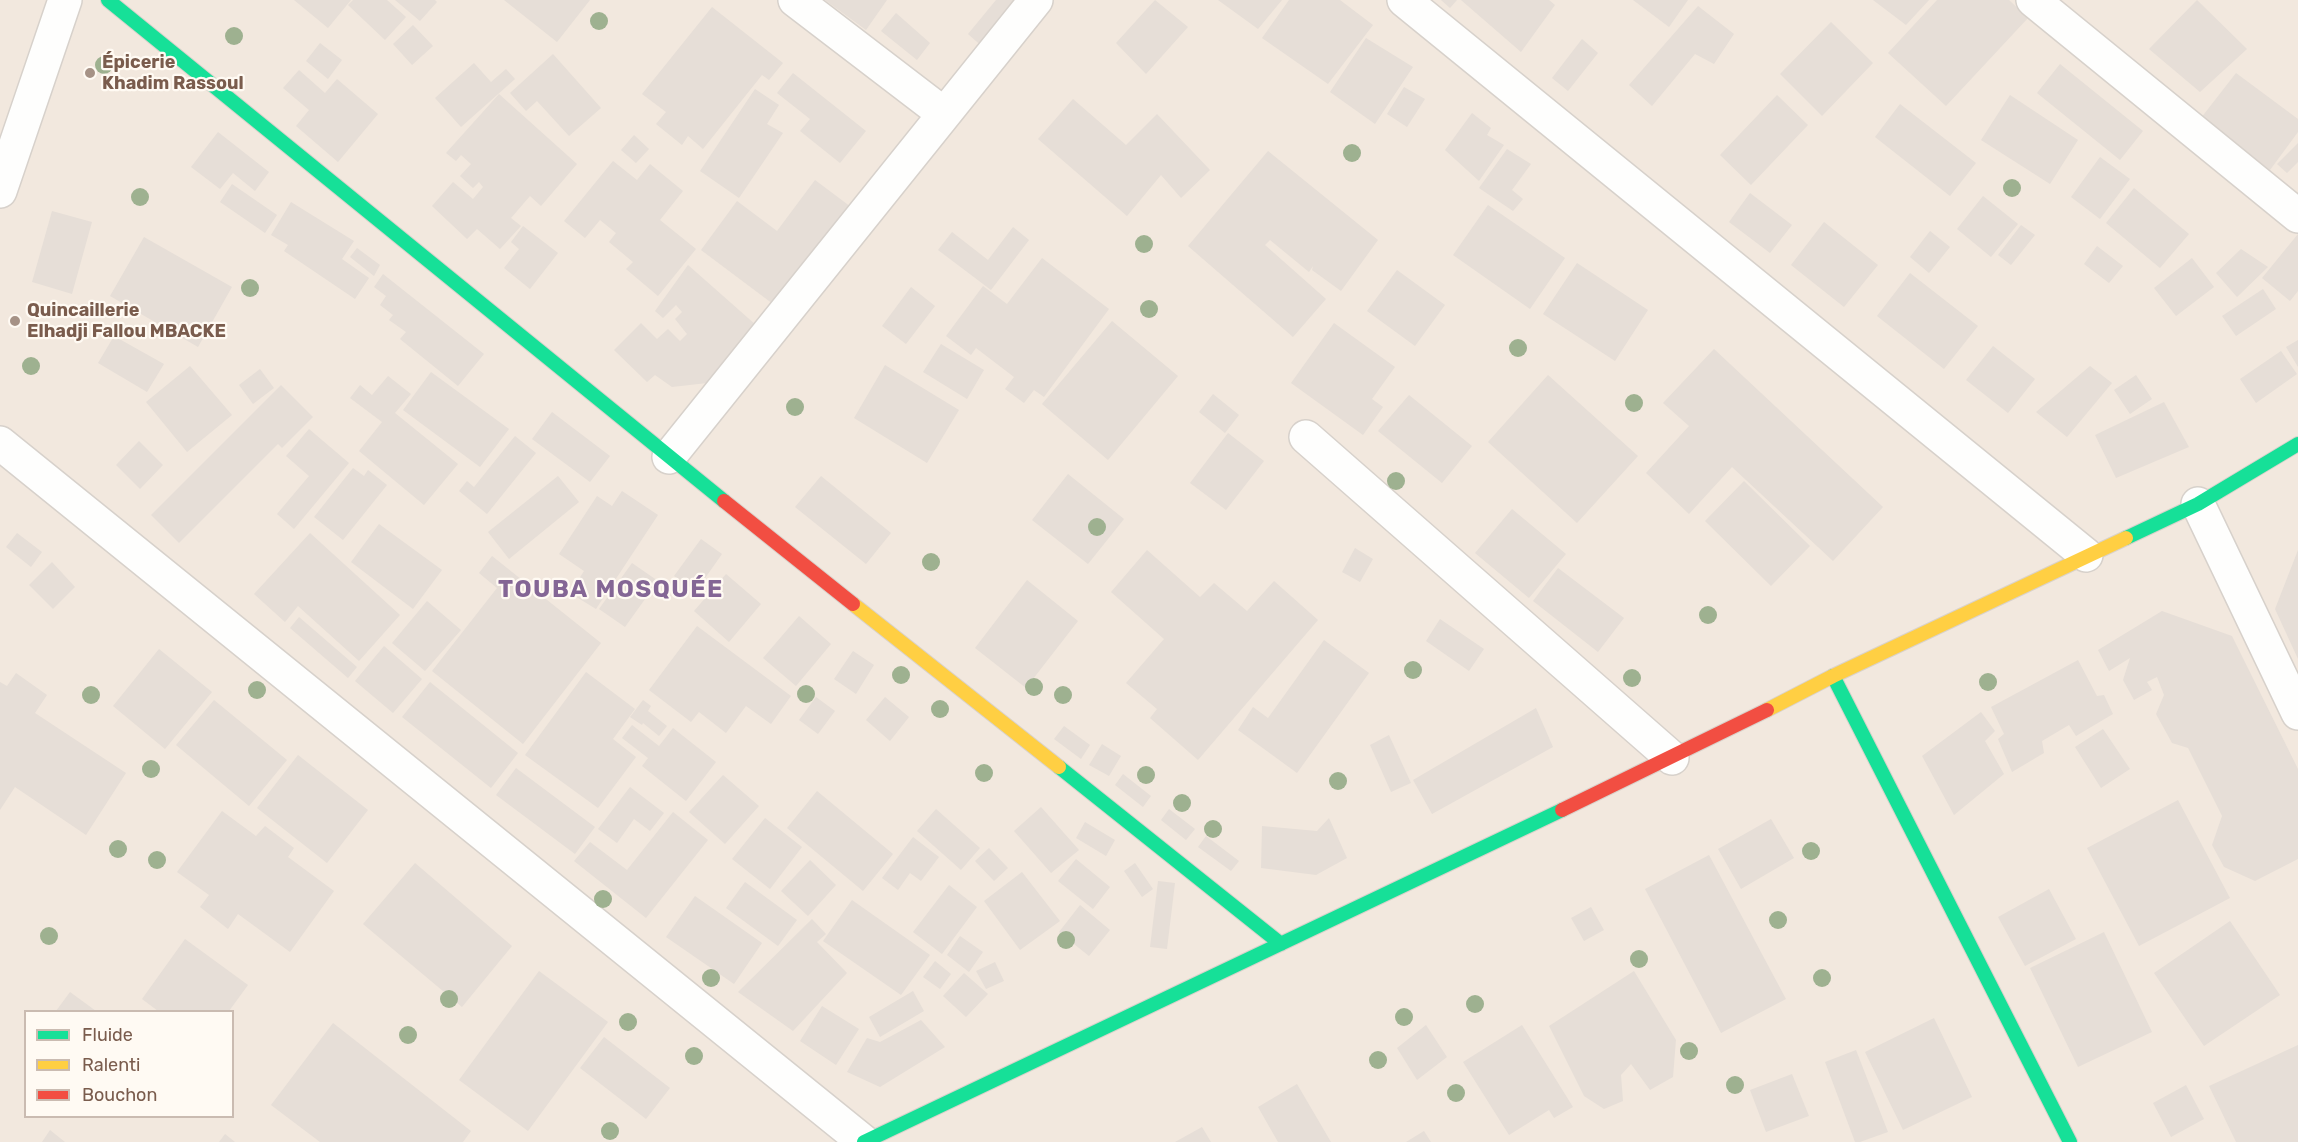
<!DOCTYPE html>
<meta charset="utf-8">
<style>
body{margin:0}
#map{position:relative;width:2298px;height:1142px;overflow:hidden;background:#f9f5f0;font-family:Rubik,sans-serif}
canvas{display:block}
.legend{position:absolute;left:24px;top:1010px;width:210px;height:108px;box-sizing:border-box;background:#fffaf3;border:2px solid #cabbb1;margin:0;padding:8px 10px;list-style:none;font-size:18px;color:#7a5c4d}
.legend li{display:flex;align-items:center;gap:12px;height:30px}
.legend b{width:30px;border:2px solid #cabbb1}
</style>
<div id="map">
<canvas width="2298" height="1142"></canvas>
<ul class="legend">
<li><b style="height:8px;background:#16e098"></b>Fluide</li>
<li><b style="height:8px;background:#ffcf43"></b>Ralenti</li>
<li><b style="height:8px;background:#f24e42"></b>Bouchon</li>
</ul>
</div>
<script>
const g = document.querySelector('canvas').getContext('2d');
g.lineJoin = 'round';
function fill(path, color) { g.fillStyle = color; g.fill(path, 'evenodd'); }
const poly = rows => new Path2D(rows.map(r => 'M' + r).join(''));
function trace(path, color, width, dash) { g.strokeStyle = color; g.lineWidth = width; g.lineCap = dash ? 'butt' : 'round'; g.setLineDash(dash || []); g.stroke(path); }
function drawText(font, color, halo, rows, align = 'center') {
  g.font = font + ' Rubik,sans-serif'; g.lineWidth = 4.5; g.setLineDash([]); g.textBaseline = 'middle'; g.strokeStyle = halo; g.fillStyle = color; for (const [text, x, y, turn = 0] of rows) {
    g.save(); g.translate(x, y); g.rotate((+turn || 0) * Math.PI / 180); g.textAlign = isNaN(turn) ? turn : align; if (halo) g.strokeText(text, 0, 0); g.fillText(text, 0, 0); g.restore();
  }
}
fill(poly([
 [0,0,2298,0,2298,1142,0,1142],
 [26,1012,232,1012,232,1116,26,1116]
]), '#f2e8de');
fill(poly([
 [294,0,351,0,328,28],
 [353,0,387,0,406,17,385,40,348,5],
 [395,0,435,0,437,2,420,21],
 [504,0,590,0,557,42],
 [825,0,887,0,866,30],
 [996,0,1026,0,985,49,968,34],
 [1155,0,1188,27,1146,74,1116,43],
 [1218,0,1282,0,1258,29],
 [1289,0,1340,0,1373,25,1328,84,1262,38],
 [1441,0,1457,0,1450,8],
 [1461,0,1549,0,1555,5,1521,52],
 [1633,0,1688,0,1669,27],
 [1873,0,1929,0,1906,25],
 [1937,0,2009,0,2028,18,1946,106,1888,53],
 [2197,0,2247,49,2200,92,2149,49],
 [1698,6,1734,34,1714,64,1695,54,1652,106,1629,85],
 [712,7,783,63,769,80,762,75,703,149,688,136,682,145,656,124,666,112,642,94],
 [896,13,930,43,917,60,881,31],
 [1831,22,1873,63,1822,116,1780,74],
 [413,25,433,46,412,65,393,44],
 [1366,38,1413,67,1375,124,1330,92],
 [1582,39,1598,53,1568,91,1552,78],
 [320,43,342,60,328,79,306,61],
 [553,54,601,108,569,136,537,101,526,111,510,93],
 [474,63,491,82,506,69,515,79,461,127,435,98],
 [2060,64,2143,131,2120,160,2037,93],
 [299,70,325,93,337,79,378,114,338,162,296,126,309,110,283,88],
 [793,73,866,131,840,163,800,131,810,119,777,93],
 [2236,73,2298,119,2298,132,2270,170,2201,118],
 [1404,87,1425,99,1407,127,1387,114],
 [755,89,779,105,767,124,783,133,739,198,700,171],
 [499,94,577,164,541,206,530,196,511,218,521,226,500,249,477,229,467,239,432,206,453,182,473,199,483,187,479,182,473,188,460,176,471,164,461,155,456,161,446,153],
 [1777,95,1808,125,1751,185,1720,155],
 [2010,95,2078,140,2050,184,1981,140],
 [1073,99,1126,145,1157,114,1210,170,1181,198,1161,175,1127,216,1038,139],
 [1900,104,1976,163,1950,196,1875,137],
 [1472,113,1491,128,1487,135,1504,145,1479,181,1445,150],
 [218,132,269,172,255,191,233,173,220,189,191,167],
 [634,135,649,149,636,163,621,150],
 [2298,143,2298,162,2287,173,2277,164],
 [1507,149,1531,164,1512,190,1523,199,1513,211,1479,188],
 [1268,151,1378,240,1341,291,1312,270,1313,266,1309,272,1270,240,1265,245,1326,299,1293,337,1188,246],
 [2100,157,2130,179,2100,219,2071,197],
 [613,161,637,180,650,164,683,191,660,220,696,249,658,296,626,269,633,262,609,242,616,233,600,220,585,238,564,221],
 [815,180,851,207,777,307,701,250,737,201,777,231],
 [232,184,277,215,265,233,220,202],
 [2134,188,2189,234,2160,268,2106,223],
 [1750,193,1792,225,1770,253,1729,222],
 [1983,196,2018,224,1991,257,1957,229],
 [291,202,354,241,342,259,369,278,355,299,284,251,288,245,271,235],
 [1488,205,1565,258,1530,309,1453,255],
 [52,211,92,222,72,294,32,282],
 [1824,222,1878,265,1844,307,1791,265],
 [2021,225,2035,235,2011,265,1998,255],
 [523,226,558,253,530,289,504,268,519,249,511,242],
 [1013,227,1029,240,991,290,938,250,952,232,988,260],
 [1930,231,1950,247,1929,273,1910,257],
 [2298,234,2298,291,2290,301,2262,278],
 [144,237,232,287,198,347,110,296],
 [2097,246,2123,266,2109,283,2084,264],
 [357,248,380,265,374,276,350,257],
 [2241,249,2268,267,2237,297,2216,273],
 [1042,258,1109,309,1044,397,1034,390,1024,403,1005,389,1014,377,976,348,971,355,946,336,983,286,1007,304],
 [2192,258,2214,287,2176,316,2154,288],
 [1577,263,1648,310,1615,361,1543,314],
 [688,265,765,333,725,381,672,387,655,375,647,382,614,350,641,323,657,339,668,329,680,341,687,334,675,319,682,312,676,305,663,318,655,311],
 [1397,270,1445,305,1415,346,1367,311],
 [1910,273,1978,326,1944,369,1877,316],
 [383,274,484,354,458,386,400,339,406,332,389,320,393,315,380,305,386,296,374,287],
 [911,287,935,306,906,344,882,326],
 [2263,289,2276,309,2236,336,2222,316],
 [1112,321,1178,376,1108,460,1042,404],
 [1334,323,1395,367,1372,399,1383,407,1363,435,1291,383],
 [114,336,164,364,147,392,98,363],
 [2298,340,2298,367,2286,347],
 [941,344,984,370,967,399,923,372],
 [1993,346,2035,379,2008,413,1966,380],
 [1714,349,1883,507,1833,561,1732,467,1689,514,1646,473,1689,426,1663,403],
 [2281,351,2297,374,2256,403,2240,379],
 [885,365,959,410,927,463,854,418],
 [190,366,232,415,187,452,146,402],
 [2090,366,2112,383,2067,437,2036,412],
 [260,369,274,388,253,404,239,385],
 [431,372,509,429,480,467,403,410],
 [1548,375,1638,456,1577,523,1488,442],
 [2136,375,2152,399,2130,414,2114,390],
 [388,376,411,394,395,413,458,464,424,505,359,451,382,422,350,398,360,385,372,395],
 [281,385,313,417,282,448,278,444,179,543,151,515],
 [1213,394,1239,415,1225,433,1199,412],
 [1409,395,1472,446,1442,483,1378,431],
 [2164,402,2189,447,2116,478,2095,435],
 [552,412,610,456,590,482,532,439],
 [309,429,349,463,294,529,277,514,309,476,286,456],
 [1228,433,1264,461,1226,510,1190,483],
 [515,436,536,453,487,514,459,491,467,481,474,487],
 [139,441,163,465,140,489,116,465],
 [353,468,364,476,368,470,387,485,343,540,314,517],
 [1068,474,1124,519,1088,564,1032,520],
 [558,476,579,502,509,559,488,532],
 [821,476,891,533,866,564,795,507],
 [1744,481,1810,546,1771,586,1705,521],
 [622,491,658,515,596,609,570,593,584,571,559,554,597,496,612,506],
 [1512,509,1566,554,1529,598,1475,553],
 [379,524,442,570,413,609,351,562],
 [17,533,42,552,31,567,6,547],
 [310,533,400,615,359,661,298,606,285,622,254,594],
 [701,539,722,554,696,591,674,576],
 [1355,548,1373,559,1360,582,1342,572],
 [1147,550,1200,597,1214,583,1247,611,1274,581,1318,620,1198,760,1150,718,1157,709,1126,683,1164,639,1111,592],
 [2298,550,2298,659,2275,609],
 [492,556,601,643,523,744,432,671,497,588,479,573],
 [52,562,75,587,53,609,29,585],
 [632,563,658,581,625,627,599,609],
 [1558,568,1624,618,1598,652,1533,601],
 [726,574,761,604,729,642,694,611],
 [1027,580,1078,621,1026,688,975,648],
 [427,601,461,630,425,671,392,643],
 [2162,611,2232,636,2298,769,2298,859,2255,881,2224,867,2212,845,2222,816,2188,748,2172,743,2156,714,2164,695,2157,677,2147,682,2152,690,2134,700,2123,680,2130,658,2109,671,2098,650],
 [799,616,831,644,796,686,763,658],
 [299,617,357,667,348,678,290,628],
 [1440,619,1484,649,1469,671,1426,641],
 [697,626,791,696,771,724,746,706,726,733,699,712,691,722,649,690],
 [1324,640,1369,673,1297,773,1238,730,1253,707,1268,718],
 [384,646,422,679,393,713,355,681],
 [159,649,212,692,165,749,113,706],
 [853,651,874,665,856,694,834,679],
 [2078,660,2097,696,2104,695,2113,714,2076,736,2069,725,2042,741,2044,753,2012,772,1998,739,2004,734,1991,707],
 [586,672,635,709,613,739,636,757,598,808,525,755],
 [16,673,47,695,35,713,126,773,86,835,15,787,0,810,0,682,7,686],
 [430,682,518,753,491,788,402,717],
 [816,697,835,711,818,734,799,720],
 [885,697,909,717,890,741,866,720],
 [214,700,287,760,249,806,176,745],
 [643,700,651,706,648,711,667,726,659,736,643,723,642,725,630,717],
 [1536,708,1553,747,1432,814,1413,780],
 [1981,712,1995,731,1985,741,2004,774,1954,815,1922,756],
 [632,725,659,746,673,728,716,762,686,801,642,766,648,758,622,738],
 [1064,726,1090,745,1081,759,1054,739],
 [2103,729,2130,769,2101,788,2075,747],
 [1389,735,1411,783,1391,792,1370,745],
 [1102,744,1121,756,1109,776,1089,765],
 [298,755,368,810,327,863,257,808],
 [516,768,595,827,575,854,496,795],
 [1123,774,1151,796,1143,807,1115,785],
 [723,775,759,806,725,844,689,812],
 [630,787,664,813,650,831,634,819,617,843,598,829],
 [817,791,893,854,863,891,787,828],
 [2178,800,2230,898,2139,946,2087,848],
 [1041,807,1079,850,1051,873,1014,831],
 [936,809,980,848,961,870,917,831],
 [1169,809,1195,829,1186,840,1161,820],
 [222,811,256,836,265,826,294,848,288,857,334,891,290,952,238,914,228,929,200,907,209,895,177,872],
 [673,812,708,840,646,918,574,861,590,842,627,870],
 [765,818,802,847,770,889,732,859],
 [1329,818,1347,858,1316,875,1261,868,1262,826,1317,831],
 [1771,819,1794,858,1741,889,1718,849],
 [1085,822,1115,840,1106,856,1076,838],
 [1206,836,1239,861,1231,871,1198,847],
 [913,837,939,857,921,881,910,873,898,890,882,878],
 [989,848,1008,868,994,881,975,861],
 [1709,855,1786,999,1721,1033,1645,889],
 [1076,859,1110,887,1093,909,1058,881],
 [810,860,836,885,808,916,781,891],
 [415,863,512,946,462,1007,363,924],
 [1135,863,1153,889,1142,897,1124,871],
 [1022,872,1060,921,1020,950,984,901],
 [1158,881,1175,883,1167,949,1150,947],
 [745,882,797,920,778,946,726,908],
 [949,885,977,907,942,954,913,932],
 [2049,889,2076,939,2025,966,1998,917],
 [695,896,762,943,734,984,666,937],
 [852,900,930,955,901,995,823,941],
 [1080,905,1110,930,1089,956,1059,932],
 [1591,907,1604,930,1584,941,1571,918],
 [812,919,826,934,817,942,847,973,793,1031,738,992],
 [2230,921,2280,995,2204,1046,2154,973],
 [2104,932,2152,1032,2078,1067,2030,968],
 [960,936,983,952,969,972,947,955],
 [185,939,248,985,229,1011,158,1011,142,999],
 [935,961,951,974,940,989,923,977],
 [995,962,1004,981,986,989,976,971],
 [539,971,608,1022,528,1131,459,1080],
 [1634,971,1676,1040,1673,1077,1650,1090,1631,1064,1621,1075,1623,1101,1604,1109,1584,1096,1549,1026],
 [964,973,988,994,966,1017,943,996],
 [913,991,924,1011,880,1037,869,1017],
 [70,992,96,1011,56,1011],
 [822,1006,859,1029,836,1065,800,1041],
 [1934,1018,1972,1097,1903,1130,1865,1052],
 [921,1020,945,1047,880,1087,847,1072,867,1038,880,1042],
 [333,1023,471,1131,463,1142,320,1142,271,1105],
 [1426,1025,1447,1057,1417,1080,1397,1048],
 [1522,1025,1573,1107,1554,1118,1549,1110,1509,1135,1463,1062],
 [604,1037,670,1088,646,1119,580,1068],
 [2298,1045,2298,1142,2236,1142,2209,1086],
 [1856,1050,1888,1132,1860,1142,1855,1142,1825,1062],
 [1792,1074,1809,1116,1766,1132,1750,1090],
 [1297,1084,1331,1142,1278,1142,1258,1107],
 [2186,1085,2204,1119,2171,1137,2153,1103],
 [1202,1127,1211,1142,1175,1142],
 [50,1130,65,1142,42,1142],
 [1424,1131,1431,1142,1406,1142],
 [225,1134,235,1142,219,1142]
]), '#e6ded7');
const street = poly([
 [795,0,944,114],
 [1404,0,2086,555],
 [2033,0,2298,216],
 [0,191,65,0],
 [1306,437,1672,758],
 [0,443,864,1142],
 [669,457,1036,0],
 [2198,504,2298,713]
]);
const fast = poly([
 [108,0,724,501],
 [2126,538,2198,504,2298,444],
 [1833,676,2070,1142],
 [1059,767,1281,944],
 [864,1142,1562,810]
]);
const slow = poly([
 [853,604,1059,767],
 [1767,710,1833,676,2126,538]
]);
const jam = poly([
 [724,501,853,604],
 [1562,810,1767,710]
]);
trace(street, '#d7d1cb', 36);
trace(fast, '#d9d2cb', 16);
trace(slow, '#d9d2cb', 16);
trace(jam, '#d9d2cb', 16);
trace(street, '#fefefd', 33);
trace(fast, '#16e098', 14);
trace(slow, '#ffcf43', 14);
trace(jam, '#f24e42', 14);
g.fillStyle = '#9eb190';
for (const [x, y] of [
 [599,21],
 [234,36],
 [104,65],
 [1352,153],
 [2012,188],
 [140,197],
 [1144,244],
 [250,288],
 [1149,309],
 [1518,348],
 [31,366],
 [1634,403],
 [795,407],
 [1396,481],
 [1097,527],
 [931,562],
 [1708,615],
 [1413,670],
 [901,675],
 [1632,678],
 [1988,682],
 [1034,687],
 [257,690],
 [806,694],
 [91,695],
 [1063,695],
 [940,709],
 [151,769],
 [984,773],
 [1146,775],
 [1338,781],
 [1182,803],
 [1213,829],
 [118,849],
 [1811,851],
 [157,860],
 [603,899],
 [1778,920],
 [49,936],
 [1066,940],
 [1639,959],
 [711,978],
 [1822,978],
 [449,999],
 [1475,1004],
 [1404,1017],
 [628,1022],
 [408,1035],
 [1689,1051],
 [694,1056],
 [1378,1060],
 [1735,1085],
 [1456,1093],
 [610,1131]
]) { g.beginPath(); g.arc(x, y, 9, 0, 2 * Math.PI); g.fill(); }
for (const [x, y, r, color] of [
 [90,73,6,"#a69286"],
 [15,321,6,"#a69286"]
]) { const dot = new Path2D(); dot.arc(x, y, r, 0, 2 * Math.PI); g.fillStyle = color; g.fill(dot); trace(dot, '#fffaf3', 2); }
drawText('bold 18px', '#7a5c4d', '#fffaf3', [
 ["Épicerie",102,63],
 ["Khadim Rassoul",102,84],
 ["Quincaillerie",27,311],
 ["Elhadji Fallou MBACKE",27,332]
], 'left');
g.letterSpacing = '1.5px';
drawText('bold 24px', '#846695', '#fffaf3', [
 ["TOUBA MOSQUÉE",611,590]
]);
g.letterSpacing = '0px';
</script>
